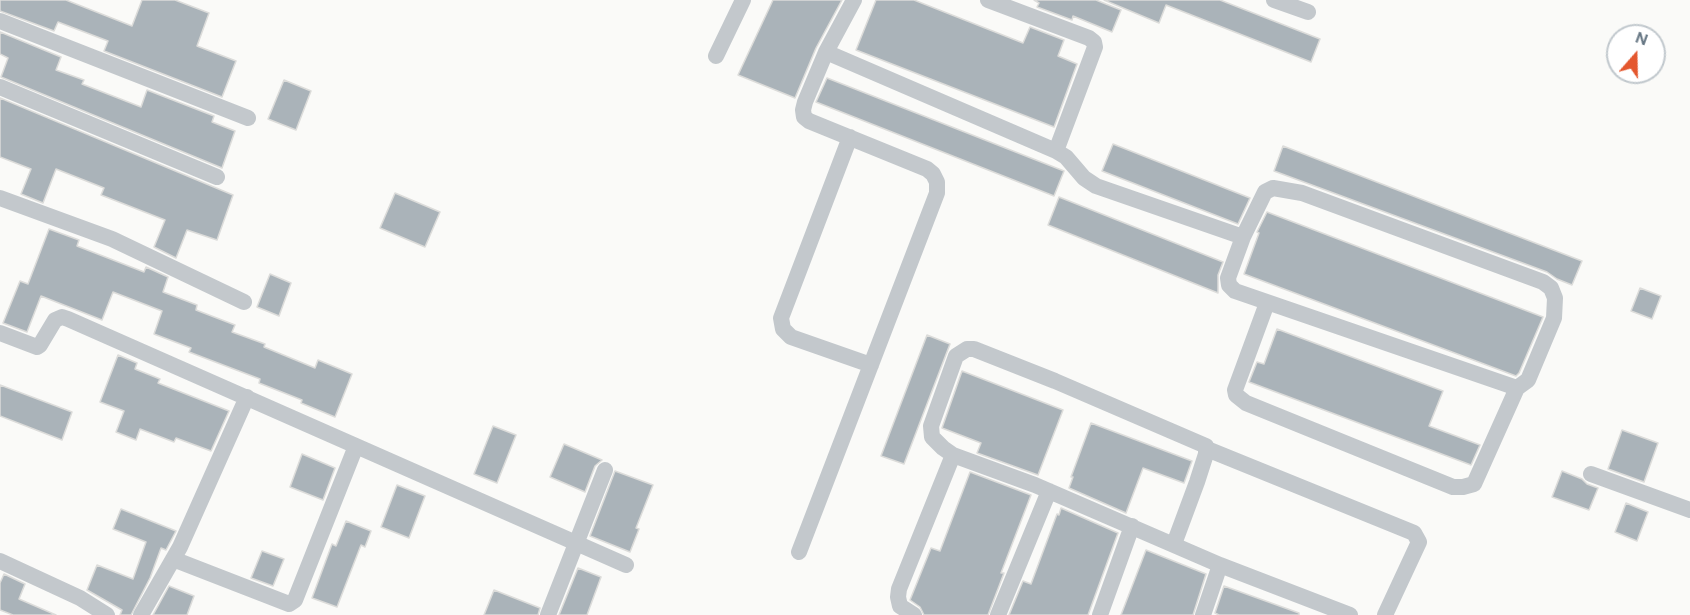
<!DOCTYPE html>
<style>
body{margin:0}
#map{position:relative;width:1690px;height:615px;overflow:hidden;background:#fafaf8;font-family:"DM Sans",sans-serif}
canvas{display:block}
.north{position:absolute;left:1606px;top:24px;width:60px;height:60px;box-sizing:border-box;background:#fff;border:2px solid #c1c8cd;border-radius:50%;rotate:20deg;font-size:16px;font-weight:700;line-height:24px;text-align:center;color:#657683}
.north::after{content:'';display:block;margin:auto;width:21px;height:27px;background:#e4572e;clip-path:polygon(50% 0,100% 100%,50% 72%,0 100%)}
</style>
<div id="map">
<canvas width="1690" height="615"></canvas>
<div class="north">N</div>
</div>
<script>
const g = document.querySelector('canvas').getContext('2d');
g.lineJoin = 'round';
function fill(path, color) { g.fillStyle = color; g.fill(path, 'evenodd'); }
const poly = rows => new Path2D(rows.map(r => 'M' + r).join(''));
function trace(path, color, width, dash) { g.strokeStyle = color; g.lineWidth = width; g.lineCap = dash ? 'butt' : 'round'; g.setLineDash(dash || []); g.stroke(path); }
const building = poly([
 [0,0,66,0,132,26,142,0,175,0,209,13,197,46,236,61,222,97,104,51,108,41,58,22,54,31,0,11,0,0],
 [773,0,842,0,816,48,795,98,738,75,773,0],
 [876,0,914,0,1023,43,1030,27,1064,40,1058,56,1077,64,1054,127,856,50,876,0],
 [1034,0,1096,0,1121,10,1112,32,1073,16,1072,20,1037,7,1039,3,1034,0],
 [1104,0,1220,0,1320,39,1311,62,1166,5,1159,23,1104,0],
 [0,32,61,57,56,70,84,80,82,84,141,107,147,90,214,116,212,122,235,131,222,168,1,77,8,58,0,54,0,32],
 [827,78,1064,171,1054,196,816,102,827,78],
 [284,80,311,91,296,130,268,119,284,80],
 [0,98,233,195,217,240,187,230,176,258,154,247,165,220,101,195,104,188,56,169,43,203,21,194,31,169,0,157,0,98],
 [1113,144,1250,198,1238,224,1102,171,1113,144],
 [1283,146,1582,261,1572,285,1557,279,1547,272,1274,171,1283,146],
 [395,193,440,212,425,247,380,228,395,193],
 [1059,197,1223,262,1218,275,1218,293,1048,225,1059,197],
 [1267,212,1543,317,1519,373,1516,376,1244,274,1259,233,1257,232,1267,212],
 [49,229,79,240,77,246,144,272,146,267,168,277,163,292,197,305,196,310,235,325,232,332,265,344,264,347,315,368,318,360,352,374,335,417,301,403,302,400,259,383,260,379,189,352,191,348,154,334,162,311,113,292,102,320,41,296,27,332,3,323,20,281,28,284,49,229],
 [270,274,291,283,279,316,257,307,270,274],
 [1640,288,1661,296,1652,319,1631,311,1640,288],
 [1277,329,1443,391,1429,426,1480,445,1471,465,1249,382,1257,362,1264,364,1277,329],
 [927,335,950,344,904,464,881,456,927,335],
 [118,355,137,363,135,369,160,379,158,383,229,411,211,451,176,438,174,442,140,429,136,440,116,432,124,411,100,402,118,355],
 [962,371,1063,410,1038,475,977,453,981,443,942,428,962,371],
 [0,385,72,412,62,440,0,416,0,385],
 [1091,423,1192,461,1184,483,1143,468,1126,513,1069,488,1073,477,1071,477,1091,423],
 [493,426,516,435,497,483,474,474,493,426],
 [1622,430,1658,443,1644,482,1608,469,1622,430],
 [564,444,602,460,595,466,585,492,550,477,564,444],
 [302,454,335,468,323,500,290,487,302,454],
 [615,471,653,485,636,528,639,529,630,552,590,536,615,471],
 [1562,471,1582,479,1587,484,1598,488,1589,510,1552,497,1562,471],
 [970,472,1031,495,1001,573,1004,573,988,615,924,615,920,607,910,600,931,548,940,551,970,472],
 [397,485,425,496,409,538,381,527,397,485],
 [1626,503,1648,512,1637,541,1615,532,1626,503],
 [1061,508,1118,533,1088,615,1009,615,1023,581,1031,584,1057,514,1059,515,1061,508],
 [121,509,176,531,166,550,161,548,150,578,131,615,120,615,122,610,87,590,97,565,133,579,146,542,113,529,121,509],
 [346,521,371,531,365,547,361,545,337,607,312,598,332,544,336,546,346,521],
 [1146,550,1206,574,1193,615,1121,615,1146,550],
 [262,551,284,559,273,586,251,578,262,551],
 [578,568,601,577,587,615,559,615,578,568],
 [4,574,25,584,19,599,56,615,13,615,0,610,0,583,4,574],
 [169,586,194,596,187,615,153,615,169,586],
 [1224,586,1299,613,1299,615,1219,615,1215,613,1224,586],
 [494,590,540,608,538,615,484,615,494,590]
]);
fill(building, '#aab3b9');
trace(building, '#dcdcda', 1.5);
trace(poly([
 [988,0,1089,38,1094,42,1095,47,1056,151],
 [1274,0,1308,12],
 [0,21,248,118],
 [826,52,1056,151,1066,157,1084,178,1096,186,1243,237],
 [716,56,743,0],
 [0,87,217,177],
 [850,137,781,318,783,329,791,337,871,365],
 [1273,188,1302,193,1543,282,1551,288,1555,298,1554,318,1528,380,1517,388,1235,291,1229,285,1228,278,1243,237,1265,192,1273,188],
 [0,198,112,239,244,302],
 [1267,303,1235,390,1236,395,1246,403,1453,487,1463,487,1474,484,1517,388],
 [0,333,37,347,40,345,55,320,62,317,68,319,626,565],
 [1207,449,1414,533,1419,542,1385,615],
 [1591,474,1690,510],
 [1174,544,1197,482,1206,454,1206,446,1055,381,974,349,967,349,956,356,931,426,932,437,943,448,953,455,1035,485,1220,565,1350,615],
 [799,552,937,193,937,182,933,174,927,169,809,121,804,117,803,110,805,102,826,52,854,0],
 [173,559,289,604,295,600,356,446],
 [0,561,80,598,107,615],
 [141,615,180,547,247,397],
 [548,615,605,470],
 [914,615,900,606,898,597,899,589,953,455],
 [998,615,1049,491],
 [1100,615,1132,526],
 [1203,615,1220,565]
]), '#c3c8cc', 16);
</script>
